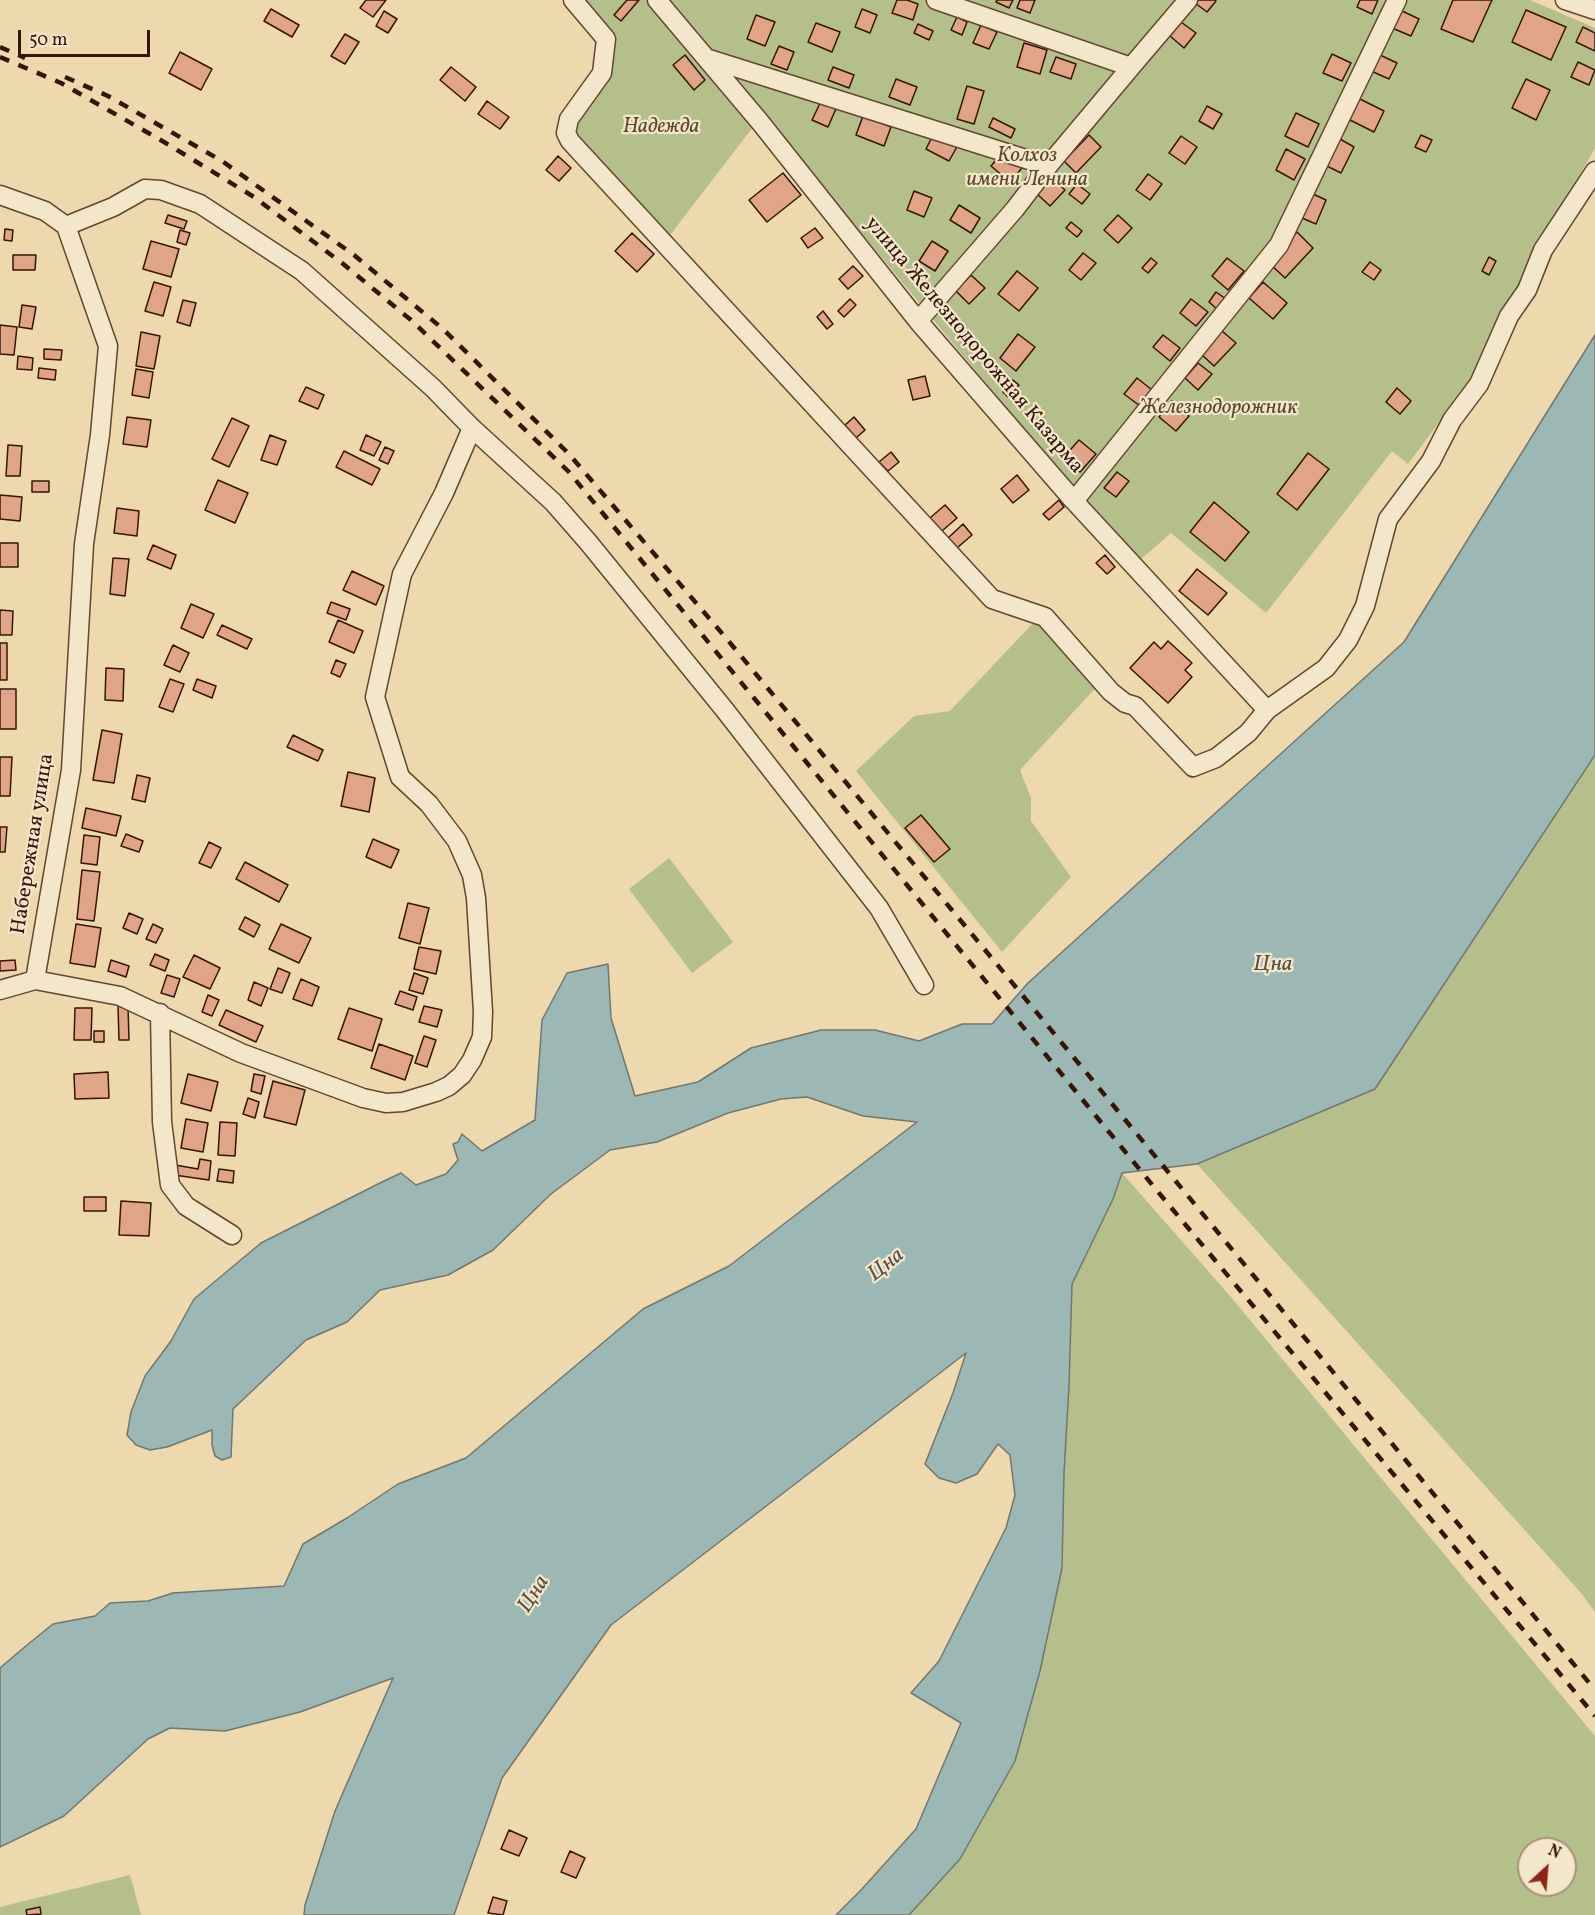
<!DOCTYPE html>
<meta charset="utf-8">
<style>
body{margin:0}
#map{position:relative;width:1595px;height:1915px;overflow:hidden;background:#eed8ad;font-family:Vollkorn,serif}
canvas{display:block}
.north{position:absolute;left:1517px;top:1837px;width:60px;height:60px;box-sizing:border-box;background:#f4e6ca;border:2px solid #a7927c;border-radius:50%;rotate:26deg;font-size:16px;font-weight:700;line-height:24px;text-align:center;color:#341507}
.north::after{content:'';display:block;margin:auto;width:21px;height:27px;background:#8f2418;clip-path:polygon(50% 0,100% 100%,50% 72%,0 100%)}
.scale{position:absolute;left:18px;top:30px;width:132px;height:27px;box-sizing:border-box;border:3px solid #341507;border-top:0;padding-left:8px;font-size:18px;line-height:21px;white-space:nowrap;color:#341507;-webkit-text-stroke:4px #f4e6ca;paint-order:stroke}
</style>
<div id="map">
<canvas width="1595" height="1915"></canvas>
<div class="north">N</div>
<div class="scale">50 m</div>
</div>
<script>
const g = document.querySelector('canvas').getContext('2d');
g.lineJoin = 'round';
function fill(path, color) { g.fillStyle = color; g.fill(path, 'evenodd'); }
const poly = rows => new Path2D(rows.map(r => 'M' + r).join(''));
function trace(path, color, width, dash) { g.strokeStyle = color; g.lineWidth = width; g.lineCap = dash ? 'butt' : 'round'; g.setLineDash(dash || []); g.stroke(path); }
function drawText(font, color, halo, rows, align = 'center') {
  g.font = font + ' Vollkorn,serif'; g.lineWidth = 4.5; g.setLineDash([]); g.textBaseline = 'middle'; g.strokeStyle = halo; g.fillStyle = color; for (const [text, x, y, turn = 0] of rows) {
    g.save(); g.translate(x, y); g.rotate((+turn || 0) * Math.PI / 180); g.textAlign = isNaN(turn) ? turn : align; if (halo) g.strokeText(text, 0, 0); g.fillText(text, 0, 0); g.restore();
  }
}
fill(poly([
 [580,0,648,0,753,127,667,239,571,136,612,39],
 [661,0,1530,0,1595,28,1595,148,1539,247,1473,383,1440,421,1408,464,1392,451,1266,613,1171,533,1138,562,1028,434,800,159],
 [1034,622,1050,631,1100,683,1020,770,1031,798,1031,821,1071,877,1002,952,856,771,914,716,950,711],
 [1595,755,1595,1612,1581,1593,1197,1164,1375,1089],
 [669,858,733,942,692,973,629,889],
 [1122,1173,1230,1296,1595,1736,1595,1915,909,1915,960,1859,1015,1761,1040,1671,1062,1568,1064,1473,1069,1386,1072,1284,1113,1199],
 [1529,1849,1565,1849,1565,1885,1529,1885],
 [130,1875,141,1915,0,1915,0,1907]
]), '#b5bf8c');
const water = poly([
 [1595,335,1595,755,1375,1089,1197,1164,1122,1173,1113,1199,1072,1284,1069,1386,1064,1473,1062,1568,1040,1671,1015,1761,960,1859,909,1915,836,1915,862,1889,916,1829,961,1723,911,1693,939,1661,1006,1528,1015,1495,1010,1455,998,1444,977,1474,956,1483,939,1478,925,1464,953,1393,966,1353,611,1625,502,1778,454,1915,304,1915,305,1905,335,1811,393,1678,300,1712,225,1731,170,1728,148,1739,64,1816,0,1847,0,1668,27,1645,53,1624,95,1616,110,1603,148,1601,173,1593,284,1586,303,1544,347,1518,398,1484,466,1458,643,1309,729,1266,917,1122,863,1116,807,1097,781,1099,728,1113,657,1142,610,1150,551,1194,493,1250,448,1275,380,1290,347,1322,306,1340,233,1409,231,1457,222,1460,215,1456,212,1445,212,1430,167,1447,150,1450,136,1445,127,1435,131,1412,145,1376,171,1341,194,1299,261,1243,382,1182,401,1173,416,1185,446,1174,458,1160,453,1144,458,1142,462,1134,482,1151,535,1120,542,1020,567,973,608,964,611,1018,635,1096,698,1082,751,1048,821,1030,875,1030,919,1041,962,1024,992,1024,1028,983,1404,642,1595,335]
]);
fill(water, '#9cb8b4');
trace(water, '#72776f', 1.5);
const building = poly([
 [366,0,386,0,373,17,360,8,366,0],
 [627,0,639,0,621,21,614,15,627,0],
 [897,0,907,0,918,4,913,20,892,13,897,0],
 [997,0,1013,0,1009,8,996,2,997,0],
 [1020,0,1035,0,1030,13,1017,8,1020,0],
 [1198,0,1215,0,1216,1,1207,12,1195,3,1198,0],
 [1360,0,1378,0,1372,14,1357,7,1360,0],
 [1453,0,1492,0,1473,42,1441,29,1453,0],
 [271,9,299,25,292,37,264,21,271,9],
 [862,9,877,15,870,33,855,27,862,9],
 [1400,10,1419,19,1411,36,1392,28,1400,10],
 [1526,10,1566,27,1551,60,1512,42,1526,10],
 [384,11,397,19,388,33,376,26,384,11],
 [756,15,775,22,765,46,747,39,756,15],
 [957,17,967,22,962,35,951,30,957,17],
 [1181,22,1196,33,1184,48,1170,36,1181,22],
 [816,23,840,32,832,52,808,42,816,23],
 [918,24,933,31,929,40,914,33,918,24],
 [981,25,997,32,989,49,973,43,981,25],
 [1583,27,1595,33,1595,51,1576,42,1583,27],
 [345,34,359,42,345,64,331,56,345,34],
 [1024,43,1047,50,1040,74,1017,67,1024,43],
 [779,46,794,52,787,70,771,64,779,46],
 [180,52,212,69,201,90,169,73,180,52],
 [1332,54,1351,63,1342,81,1323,73,1332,54],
 [685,55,705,80,694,90,673,65,685,55],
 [1380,55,1397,63,1389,79,1371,71,1380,55],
 [1056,57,1076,64,1071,79,1050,72,1056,57],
 [1578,62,1595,70,1589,85,1571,77,1578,62],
 [451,67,476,87,465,101,440,80,451,67],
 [833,67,854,75,849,88,828,80,833,67],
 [896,79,917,87,910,105,889,97,896,79],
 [1526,79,1550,90,1536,120,1512,108,1526,79],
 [967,86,984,91,974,124,957,119,967,86],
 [823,97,838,104,828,127,812,120,823,97],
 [1358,98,1384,111,1374,132,1348,119,1358,98],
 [487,101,509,117,500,129,478,114,487,101],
 [1207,106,1222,114,1213,129,1199,121,1207,106],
 [1296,113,1319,124,1308,147,1285,136,1296,113],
 [863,116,891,127,884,146,856,135,863,116],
 [993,118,1015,129,1011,138,989,127,993,118],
 [934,133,958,145,949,161,926,149,934,133],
 [1089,135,1101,147,1076,173,1064,161,1089,135],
 [1421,135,1432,140,1426,152,1415,147,1421,135],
 [1181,136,1197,147,1185,164,1169,153,1181,136],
 [1340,139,1354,147,1341,173,1327,166,1340,139],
 [1286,149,1305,159,1294,180,1276,170,1286,149],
 [1002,153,1022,168,1010,182,991,166,1002,153],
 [558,156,571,168,559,181,546,170,558,156],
 [783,173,801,195,767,222,749,200,783,173],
 [1148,174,1162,184,1150,200,1136,190,1148,174],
 [1051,177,1065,190,1050,206,1036,193,1051,177],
 [1077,184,1090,194,1082,204,1069,194,1077,184],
 [914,191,932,198,924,217,907,210,914,191],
 [1313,194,1326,200,1316,224,1302,218,1313,194],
 [959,205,980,218,971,233,950,220,959,205],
 [168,215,187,221,184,229,165,223,168,215],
 [1118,215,1132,228,1118,243,1104,230,1118,215],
 [1071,222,1082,231,1077,237,1066,228,1071,222],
 [815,228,823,238,808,248,801,238,815,228],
 [5,229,13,230,12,241,4,240,5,229],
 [180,230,190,233,186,245,177,242,180,230],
 [1297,232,1313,248,1285,278,1268,262,1297,232],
 [632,233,654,254,637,272,615,251,632,233],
 [151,241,179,249,171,277,143,269,151,241],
 [932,241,948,251,935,271,919,261,932,241],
 [1083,253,1096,263,1081,280,1069,270,1083,253],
 [13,255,36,255,35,270,13,270,13,255],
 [1489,257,1496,261,1489,275,1482,271,1489,257],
 [1151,258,1157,263,1148,273,1142,268,1151,258],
 [1227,258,1244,271,1228,290,1212,276,1227,258],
 [1370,262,1381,270,1374,280,1362,272,1370,262],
 [853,266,863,276,848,289,839,279,853,266],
 [1017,271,1038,288,1019,311,998,294,1017,271],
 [971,275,985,288,969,304,956,291,971,275],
 [154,282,171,287,163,316,145,311,154,282],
 [1263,282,1287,303,1273,319,1249,298,1263,282],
 [1216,292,1226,299,1218,310,1209,302,1216,292],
 [850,299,856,305,844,317,838,311,850,299],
 [1191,299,1208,312,1196,326,1180,313,1191,299],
 [183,300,196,303,190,326,177,322,183,300],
 [22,305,36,307,32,329,19,327,22,305],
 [823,311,833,324,827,329,817,317,823,311],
 [0,325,17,327,14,355,0,354,0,325],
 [1222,331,1236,343,1214,366,1201,354,1222,331],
 [141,332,160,336,154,369,136,366,141,332],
 [1018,334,1035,347,1016,371,1000,358,1018,334],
 [1163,335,1180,348,1170,361,1153,347,1163,335],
 [44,349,62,350,61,360,44,359,44,349],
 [18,356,33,358,32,370,17,369,18,356],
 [1198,363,1212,374,1198,390,1185,378,1198,363],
 [39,368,56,370,55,380,38,378,39,368],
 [136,369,153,372,149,398,132,395,136,369],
 [925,376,930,396,913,400,908,380,925,376],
 [1137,378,1152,390,1140,406,1124,394,1137,378],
 [1013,380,1019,385,1008,397,1003,392,1013,380],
 [306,387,324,395,318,409,299,401,306,387],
 [1397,388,1411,401,1400,414,1386,402,1397,388],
 [1172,401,1189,416,1176,431,1159,417,1172,401],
 [127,417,151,420,147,447,123,444,127,417],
 [854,417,865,430,856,438,845,425,854,417],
 [232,418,249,426,229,467,212,459,232,418],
 [270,435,286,441,277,465,261,460,270,435],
 [366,435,381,442,374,456,360,450,366,435],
 [1079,440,1096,454,1080,472,1063,458,1079,440],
 [8,445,22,446,20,476,6,476,8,445],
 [385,447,394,451,388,464,379,460,385,447],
 [344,451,380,469,372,485,336,467,344,451],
 [891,452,899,462,888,471,879,462,891,452],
 [1308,453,1329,469,1297,510,1277,494,1308,453],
 [1117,472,1129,481,1116,497,1104,488,1117,472],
 [1017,475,1029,490,1013,503,1001,489,1017,475],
 [218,480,248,493,235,523,205,510,218,480],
 [32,481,49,481,49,492,32,492,32,481],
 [0,495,22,497,20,521,0,519,0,495],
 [1059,500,1064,507,1049,520,1043,514,1059,500],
 [1214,502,1249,532,1225,561,1190,532,1214,502],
 [945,505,957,518,942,531,930,518,945,505],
 [117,508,139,511,137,536,114,533,117,508],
 [963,524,972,535,957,548,948,538,963,524],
 [0,543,18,543,18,567,0,567,0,543],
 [153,545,176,555,171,569,147,559,153,545],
 [1105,555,1115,567,1107,574,1096,563,1105,555],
 [113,558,129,559,125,596,110,594,113,558],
 [1197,569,1227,593,1208,615,1179,591,1197,569],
 [352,571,384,586,376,605,343,590,352,571],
 [331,602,350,609,346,620,327,613,331,602],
 [191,604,214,614,203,638,181,628,191,604],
 [0,610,13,611,12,635,0,635,0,610],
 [338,620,363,631,354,653,329,642,338,620],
 [222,625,252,639,247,649,217,635,222,625],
 [1168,641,1192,663,1185,670,1192,677,1168,703,1130,668,1154,642,1161,649,1168,641],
 [0,643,7,643,7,680,0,680,0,643],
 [173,645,189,653,180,672,164,665,173,645],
 [336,660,346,664,340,677,331,673,336,660],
 [106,668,124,669,123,701,105,700,106,668],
 [170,679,184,684,173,712,159,707,170,679],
 [197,679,216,686,212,698,193,690,197,679],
 [0,689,16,689,16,729,0,729,0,689],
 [102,730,122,734,114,783,93,780,102,730],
 [293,735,323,750,318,761,287,747,293,735],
 [0,757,12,757,10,796,0,796,0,757],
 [348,772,375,778,369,812,341,806,348,772],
 [137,775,150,778,145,802,132,799,137,775],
 [86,808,121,816,116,836,82,828,86,808],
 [921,815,950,849,934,862,905,828,921,815],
 [0,827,7,827,5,852,0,852,0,827],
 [126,834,143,841,139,852,121,846,126,834],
 [84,835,100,837,97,865,81,863,84,835],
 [373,839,399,850,391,868,366,857,373,839],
 [209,842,221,848,211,868,199,863,209,842],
 [245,862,288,885,279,902,236,879,245,862],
 [82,870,100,872,94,921,77,919,82,870],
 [408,903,429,908,420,944,399,938,408,903],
 [129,913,143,919,137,934,123,928,129,913],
 [245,917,260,925,254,937,239,929,245,917],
 [76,924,101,928,95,967,70,963,76,924],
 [153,924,163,929,156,943,146,939,153,924],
 [281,924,311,938,299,963,269,949,281,924],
 [419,947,441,951,436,974,414,969,419,947],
 [155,954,169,960,165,971,150,965,155,954],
 [194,955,220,968,210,989,183,977,194,955],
 [15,960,16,970,0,971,0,961,15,960],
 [111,960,129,966,126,977,108,971,111,960],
 [278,968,290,973,282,993,270,989,278,968],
 [414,973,428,978,423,994,409,990,414,973],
 [167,975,180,979,174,997,161,993,167,975],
 [301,979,319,987,312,1006,293,999,301,979],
 [254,982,268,988,261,1006,248,1000,254,982],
 [400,991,417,997,413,1010,395,1004,400,991],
 [208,995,219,1000,212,1016,202,1012,208,995],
 [118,1006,128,1006,129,1040,119,1040,118,1006],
 [424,1006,442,1010,437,1027,419,1022,424,1006],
 [75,1008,92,1008,91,1040,74,1040,75,1008],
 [349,1008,382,1019,372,1051,338,1039,349,1008],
 [226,1010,263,1026,256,1042,219,1025,226,1010],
 [94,1031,104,1031,104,1042,94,1042,94,1031],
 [424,1036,436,1040,427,1067,415,1063,424,1036],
 [379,1044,413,1056,405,1080,371,1068,379,1044],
 [108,1072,109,1098,75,1099,74,1074,108,1072],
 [188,1074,218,1082,211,1111,181,1103,188,1074],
 [254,1074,265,1076,261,1094,251,1091,254,1074],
 [273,1081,305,1090,296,1125,264,1117,273,1081],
 [248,1098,259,1102,255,1118,243,1114,248,1098],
 [186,1119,208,1123,203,1152,181,1148,186,1119],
 [220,1122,237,1123,235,1156,218,1155,220,1122],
 [200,1159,211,1161,209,1180,174,1175,175,1165,198,1169,200,1159],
 [219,1169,234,1171,233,1183,217,1181,219,1169],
 [84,1197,106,1197,106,1211,84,1211,84,1197],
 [121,1201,151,1203,149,1236,119,1235,121,1201],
 [509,1830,527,1838,519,1856,501,1849,509,1830],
 [570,1851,585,1858,576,1878,561,1872,570,1851],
 [493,1897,507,1901,503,1915,488,1913,493,1897],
 [40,1907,41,1914,27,1915,26,1910,40,1907]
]);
fill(building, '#e0a488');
trace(building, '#341507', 1.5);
const minor = poly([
 [573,0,606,39,602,73,569,119,566,133,570,141,992,599,1045,617,1111,692,1125,703,1135,706,1193,767,1216,758,1248,733,1267,710,1326,668,1348,640,1365,606,1388,519,1431,461,1452,420,1479,384,1509,316,1527,290,1543,250,1595,171],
 [657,0,760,122,918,321,1074,501,1267,710],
 [936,0,1131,67,1188,0],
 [1565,0,1595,10],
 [706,58,1048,166],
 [0,195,45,211,66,226],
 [66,226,108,346,100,435,84,544,71,770,35,980,120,996,241,1053,363,1098,386,1103,403,1102,436,1092,449,1086,462,1075,472,1060,482,1037,483,1012,476,898,472,875,457,841,429,804,400,777,375,697,402,574,444,493,472,428],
 [66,226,113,207,145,189,161,190,200,204,302,271,433,388,472,428,553,502,588,542,724,709,879,908,924,985],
 [918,321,1015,209,1048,166,1131,67],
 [1074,501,1279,245,1397,0],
 [0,990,35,980],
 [160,1013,162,1122,170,1185,186,1206,232,1235]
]);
trace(minor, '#624630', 21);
trace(minor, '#f4e6ca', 18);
trace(poly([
 [0,47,25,58],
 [0,57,61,83,164,142,254,197,342,263,411,320,569,472,1154,1187,1595,1716],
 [65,77,108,96,222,161,354,255,443,329,569,454,726,638,1005,974,1595,1690]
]), '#341507', 4.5, [10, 10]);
drawText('italic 21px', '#5b482f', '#f4e6ca', [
 ["Надежда",661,128],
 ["Колхоз",1027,157],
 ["имени Ленина",1027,181],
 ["Железнодорожник",1218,409]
]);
drawText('21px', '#341507', '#f4e6ca', [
 ["улица Железнодорожная Казарма",973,346,50],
 ["Набережная улица",34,844,-81]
]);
drawText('italic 22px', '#584e44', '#f4e6ca', [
 ["Цна",1273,966],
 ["Цна",887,1266,-38],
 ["Цна",535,1595,-58]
]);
</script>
